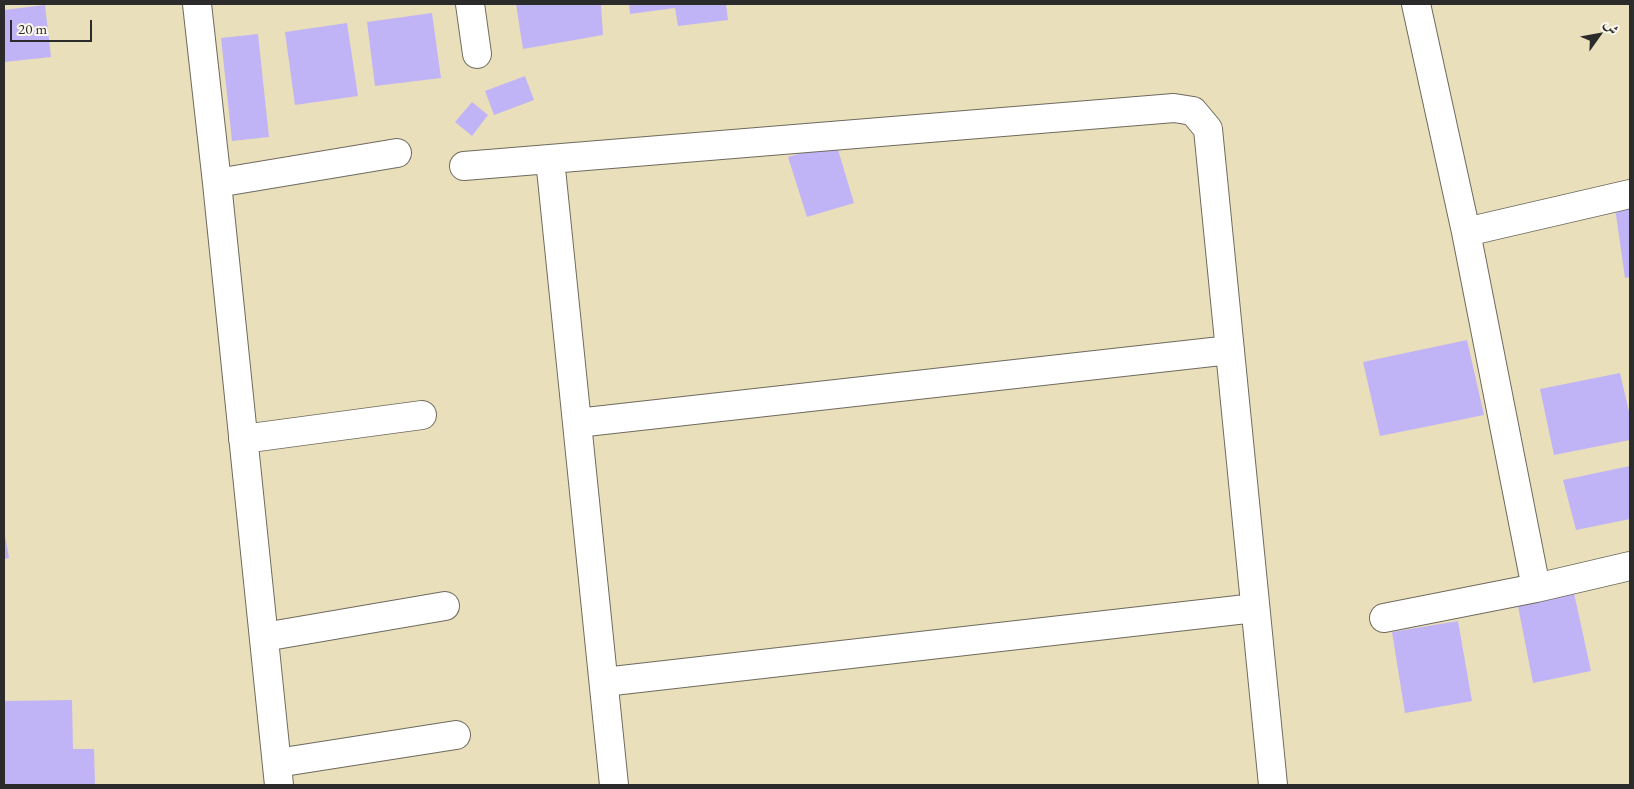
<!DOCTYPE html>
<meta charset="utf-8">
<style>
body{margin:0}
#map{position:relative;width:1634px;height:789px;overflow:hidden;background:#eadfbb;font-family:"EB Garamond",Amiri,serif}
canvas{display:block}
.frame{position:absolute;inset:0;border:5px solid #2b2b2b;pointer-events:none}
.north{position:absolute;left:1574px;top:10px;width:50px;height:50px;-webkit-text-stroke:4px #fbf7ec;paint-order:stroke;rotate:58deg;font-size:14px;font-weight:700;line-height:20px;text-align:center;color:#2b2b2b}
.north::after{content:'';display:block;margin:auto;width:18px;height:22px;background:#2b2b2b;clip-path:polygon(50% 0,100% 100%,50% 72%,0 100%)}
.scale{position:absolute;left:10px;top:20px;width:82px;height:22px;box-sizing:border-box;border:2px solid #2b2b2b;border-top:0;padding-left:6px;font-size:15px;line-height:18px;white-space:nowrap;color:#2b2b2b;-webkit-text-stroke:4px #fbf7ec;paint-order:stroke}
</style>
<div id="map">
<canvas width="1634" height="789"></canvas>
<div class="frame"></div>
<div class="north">ش</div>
<div class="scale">20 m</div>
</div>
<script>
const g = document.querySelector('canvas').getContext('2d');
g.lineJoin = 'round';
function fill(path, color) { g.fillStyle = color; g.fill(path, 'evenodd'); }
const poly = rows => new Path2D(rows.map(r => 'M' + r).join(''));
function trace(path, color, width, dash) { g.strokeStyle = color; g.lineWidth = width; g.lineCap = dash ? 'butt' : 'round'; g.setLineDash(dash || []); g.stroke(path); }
fill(poly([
 [516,4,601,4,603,35,523,49],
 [629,4,726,4,728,20,678,26,675,8,630,14],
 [45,5,51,57,4,62,4,10],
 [432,13,441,78,375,86,367,22],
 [347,23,358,96,295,105,285,32],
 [258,34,269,137,232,141,221,38],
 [525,76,534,100,494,115,485,91],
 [472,102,488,115,472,136,455,122],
 [836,143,854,203,807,217,788,157],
 [1630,205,1630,277,1625,278,1615,208],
 [1467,340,1484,415,1380,436,1363,362],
 [1620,373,1630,416,1630,440,1554,455,1540,389],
 [1630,466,1630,519,1576,530,1563,480],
 [4,530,9,558,4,559],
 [1574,593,1591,671,1533,683,1518,606],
 [1458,621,1472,701,1405,713,1392,632],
 [72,700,73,749,94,749,95,785,4,785,5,701]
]), '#c1b4f6');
const minor = poly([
 [197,4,217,183,279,785],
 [470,4,477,54],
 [1416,4,1466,232,1536,588],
 [550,159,614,785],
 [464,166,1174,108,1193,111,1208,129,1273,785],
 [217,183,397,153],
 [1466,232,1630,194],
 [577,423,1230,350],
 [243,439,422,415],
 [1384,618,1536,588,1630,566],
 [264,637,445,606],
 [604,682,1255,608],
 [277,763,456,735]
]);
trace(minor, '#6e6a5d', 30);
trace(minor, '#fff', 28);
</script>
